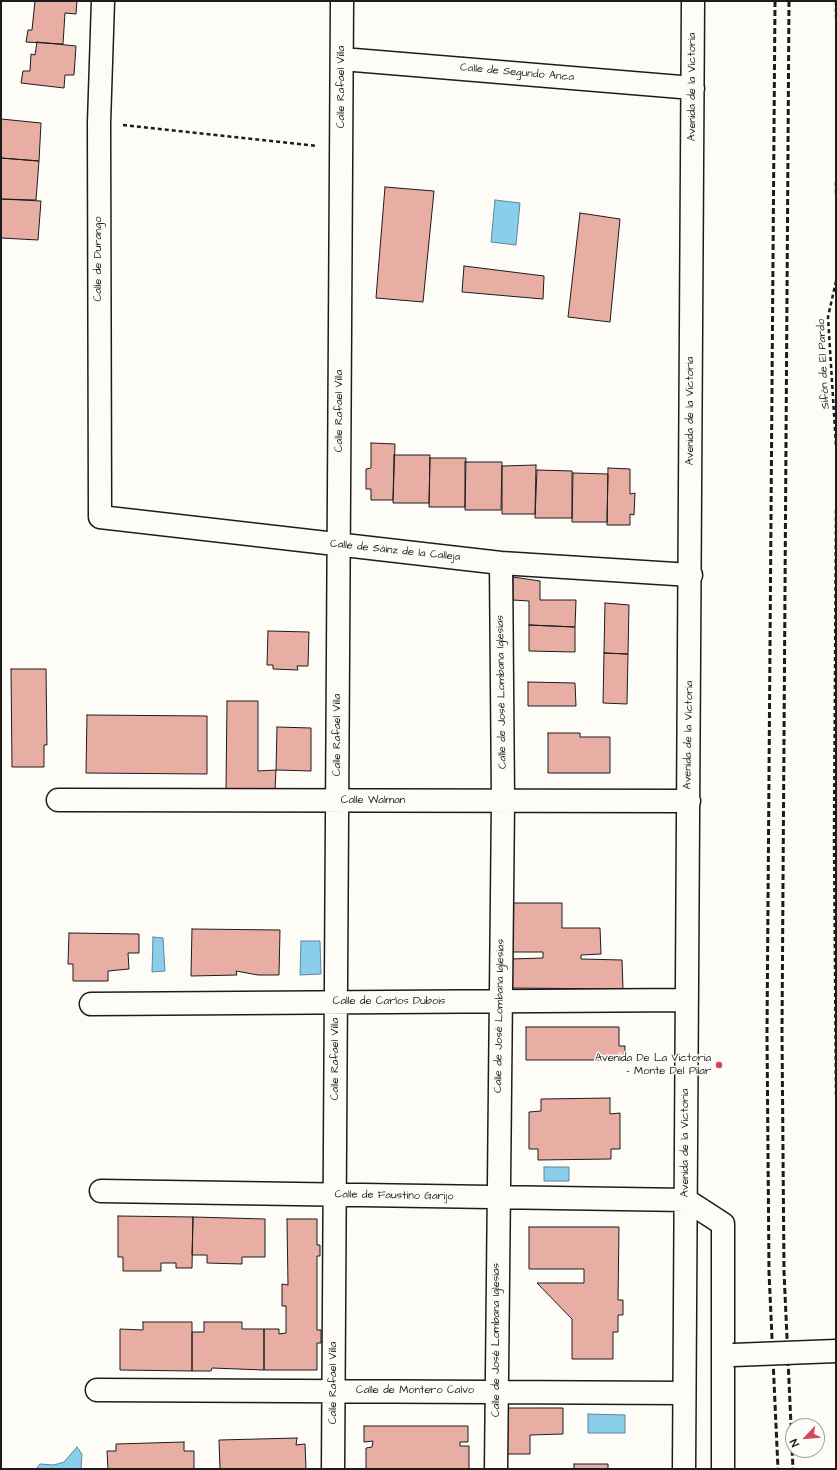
<!DOCTYPE html>
<meta charset="utf-8">
<style>
body{margin:0}
#map{position:relative;width:837px;height:1470px;overflow:hidden;background:#fdfcf7;font-family:"Architects Daughter",sans-serif}
canvas{display:block}
.frame{position:absolute;inset:0;border:2px solid #1c1c1c;pointer-events:none}
.north{position:absolute;left:785px;top:1418px;width:40px;height:40px;box-sizing:border-box;background:#fdfcf7;border:1px solid #a3a29f;border-radius:50%;rotate:244deg;font-size:11px;font-weight:700;line-height:16px;text-align:center;color:#1c1c1c}
.north::after{content:'';display:block;margin:auto;width:14px;height:18px;background:#d1495b;clip-path:polygon(50% 0,100% 100%,50% 72%,0 100%)}
</style>
<div id="map">
<canvas width="837" height="1470"></canvas>
<div class="frame"></div>
<div class="north">N</div>
</div>
<script>
const g = document.querySelector('canvas').getContext('2d');
g.lineJoin = 'round';
function fill(path, color) { g.fillStyle = color; g.fill(path, 'evenodd'); }
const poly = rows => new Path2D(rows.map(r => 'M' + r).join(''));
function trace(path, color, width, dash) { g.strokeStyle = color; g.lineWidth = width; g.lineCap = dash ? 'butt' : 'round'; g.setLineDash(dash || []); g.stroke(path); }
function drawText(font, color, halo, rows, align = 'center') {
  g.font = font + ' "Architects Daughter",sans-serif'; g.lineWidth = 3; g.setLineDash([]); g.textBaseline = 'middle'; g.strokeStyle = halo; g.fillStyle = color; for (const [text, x, y, turn = 0] of rows) {
    g.save(); g.translate(x, y); g.rotate((+turn || 0) * Math.PI / 180); g.textAlign = isNaN(turn) ? turn : align; if (halo) g.strokeText(text, 0, 0); g.fillText(text, 0, 0); g.restore();
  }
}
const water = poly([
 [495,200,520,203,516,245,491,242,495,200],
 [153,937,163,938,165,971,152,972,153,937],
 [301,941,320,941,321,974,300,975,301,941],
 [544,1167,569,1167,569,1181,544,1181,544,1167],
 [588,1414,625,1415,625,1433,588,1433,588,1414],
 [77,1447,82,1454,81,1469,36,1469,40,1464,54,1465,64,1462,77,1447]
]);
fill(water, '#8aceec');
trace(water, '#5e8799', 1);
const building = poly([
 [35,1,77,1,76,14,65,13,63,44,26,42,28,30,32,30,35,1],
 [37,42,76,46,74,75,65,75,64,88,21,83,23,71,30,71,31,54,35,55,37,42],
 [1,119,41,123,39,161,1,158,1,119],
 [1,158,39,161,36,200,1,199,1,158],
 [385,187,434,191,423,302,376,298,385,187],
 [1,199,41,201,38,240,1,238,1,199],
 [580,213,620,219,610,322,568,317,580,213],
 [464,266,544,276,543,299,462,292,464,266],
 [371,443,395,444,393,500,371,500,371,489,366,489,366,469,371,468,371,443],
 [394,455,430,455,429,503,393,503,394,455],
 [430,458,466,458,465,507,429,507,430,458],
 [465,462,502,462,501,510,465,510,465,462],
 [536,465,535,514,502,514,502,466,536,465],
 [608,468,630,469,630,494,635,493,634,515,630,514,630,525,607,525,608,468],
 [537,470,572,471,572,518,535,518,537,470],
 [573,473,608,474,607,522,572,522,573,473],
 [513,577,540,581,540,600,576,600,575,627,529,625,529,601,513,600,513,577],
 [605,603,629,605,628,654,604,653,605,603],
 [529,625,575,627,575,652,529,651,529,625],
 [268,631,309,632,308,666,297,666,298,670,273,669,273,665,267,665,268,631],
 [604,653,628,654,627,704,603,703,604,653],
 [11,669,46,669,47,745,44,745,44,767,12,767,11,669],
 [528,682,575,683,576,706,528,706,528,682],
 [227,701,258,701,258,771,276,770,275,790,226,789,227,701],
 [87,715,207,716,207,774,86,773,87,715],
 [277,727,311,728,311,771,276,770,277,727],
 [548,733,580,733,580,737,610,737,610,773,548,773,548,733],
 [511,903,562,903,562,928,600,928,601,954,581,955,581,959,622,960,623,989,510,988,511,959,543,958,543,952,511,952,511,903],
 [192,929,280,930,279,975,258,975,236,971,237,975,191,976,192,929],
 [69,933,139,934,139,953,128,953,129,969,108,971,108,981,73,981,73,964,68,964,69,933],
 [526,1027,619,1027,619,1046,625,1046,625,1060,526,1060,526,1027],
 [610,1098,610,1114,620,1113,620,1149,611,1149,611,1159,538,1160,538,1149,529,1149,529,1112,541,1111,541,1099,610,1098],
 [118,1216,193,1217,192,1268,176,1268,176,1263,161,1263,161,1271,123,1271,123,1257,118,1257,118,1216],
 [193,1217,265,1219,265,1257,242,1257,242,1264,207,1263,207,1255,192,1255,193,1217],
 [287,1219,317,1219,317,1245,320,1245,320,1256,317,1256,317,1330,321,1330,321,1343,317,1343,317,1370,264,1370,264,1329,279,1329,279,1334,286,1333,286,1306,282,1306,282,1284,288,1285,287,1219],
 [529,1227,619,1227,618,1300,623,1300,623,1315,618,1315,618,1332,613,1332,613,1359,572,1359,572,1319,537,1283,584,1283,584,1269,529,1269,529,1227],
 [143,1322,192,1322,192,1371,120,1370,120,1329,143,1330,143,1322],
 [204,1322,242,1322,242,1329,264,1329,264,1370,212,1368,211,1371,192,1371,192,1332,204,1332,204,1322],
 [508,1408,563,1408,563,1434,530,1435,530,1454,507,1454,508,1408],
 [364,1426,468,1426,468,1442,460,1442,460,1446,469,1446,469,1469,366,1469,366,1448,372,1447,373,1441,364,1442,364,1426],
 [297,1438,296,1445,305,1444,306,1469,220,1469,219,1440,297,1438],
 [184,1442,184,1451,194,1451,194,1469,108,1469,107,1451,116,1451,116,1444,184,1442],
 [574,1464,608,1464,608,1469,574,1469,574,1464]
]);
fill(building, '#e8aea4');
trace(building, '#1c1c1c', 1);
const minor = poly([
 [103,1,99,123,100,517,501,563,691,575],
 [342,59,693,88],
 [58,800,689,801],
 [91,1004,687,1000],
 [101,1191,686,1200,723,1224,723,1469],
 [97,1390,684,1393],
 [333,1469,342,1],
 [496,1469,503,801,501,563],
 [684,1469,693,1]
]);
trace(minor, '#1c1c1c', 25);
trace(poly([
 [836,1,836,17],
 [123,125,317,146],
 [836,182,836,194],
 [836,281,828,317,836,446],
 [836,510,834,837,836,1098]
]), '#1c1c1c', 2.5, [4, 3]);
trace(minor, '#fdfcf7', 22);
trace(poly([
 [775,1,767,1033,769,1272,778,1469],
 [789,1,782,1032,784,1272,793,1469]
]), '#1c1c1c', 3, [6, 3]);
const minorBridge = poly([
 [733,1355,836,1351]
]);
trace(minorBridge, '#1c1c1c', 25, []);
trace(minorBridge, '#fdfcf7', 22);
for (const [x, y, r, color] of [
 [719,1065,4,"#d1495b"]
]) { const dot = new Path2D(); dot.arc(x, y, r, 0, 2 * Math.PI); g.fillStyle = color; g.fill(dot); trace(dot, '#fdfcf7', 1.5); }
drawText('11px', '#1c1c1c', '#fdfcf7', [
 ["Calle de Segundo Anca",517,73,5],
 ["Calle Rafael Villa",342,87,-90],
 ["Avenida de la Victoria",693,87,-90],
 ["Calle de Durango",99,259,-90],
 ["Sifón de El Pardo",824,364,-93],
 ["Calle Rafael Villa",340,411,-90],
 ["Avenida de la Victoria",691,411,-90],
 ["Calle de Sáinz de la Calleja",395,551,6],
 ["Calle de José Lombana Iglesias",502,692,-91],
 ["Calle Rafael Villa",338,735,-90],
 ["Avenida de la Victoria",689,735,-89],
 ["Calle Walman",373,801],
 ["Calle de Carlos Dubois",389,1002],
 ["Calle de José Lombana Iglesias",500,1016,-89],
 ["Calle Rafael Villa",336,1059,-90],
 ["Avenida de la Victoria",686,1143,-90],
 ["Calle de Faustino Garijo",394,1196,1],
 ["Calle de José Lombana Iglesias",497,1340,-90],
 ["Calle Rafael Villa",334,1383,-90],
 ["Calle de Montero Calvo",415,1391]
]);
drawText('11px', '#1c1c1c', '#fdfcf7', [
 ["Avenida De La Victoria",711,1059],
 ["- Monte Del Pilar",711,1072]
], 'right');
</script>
